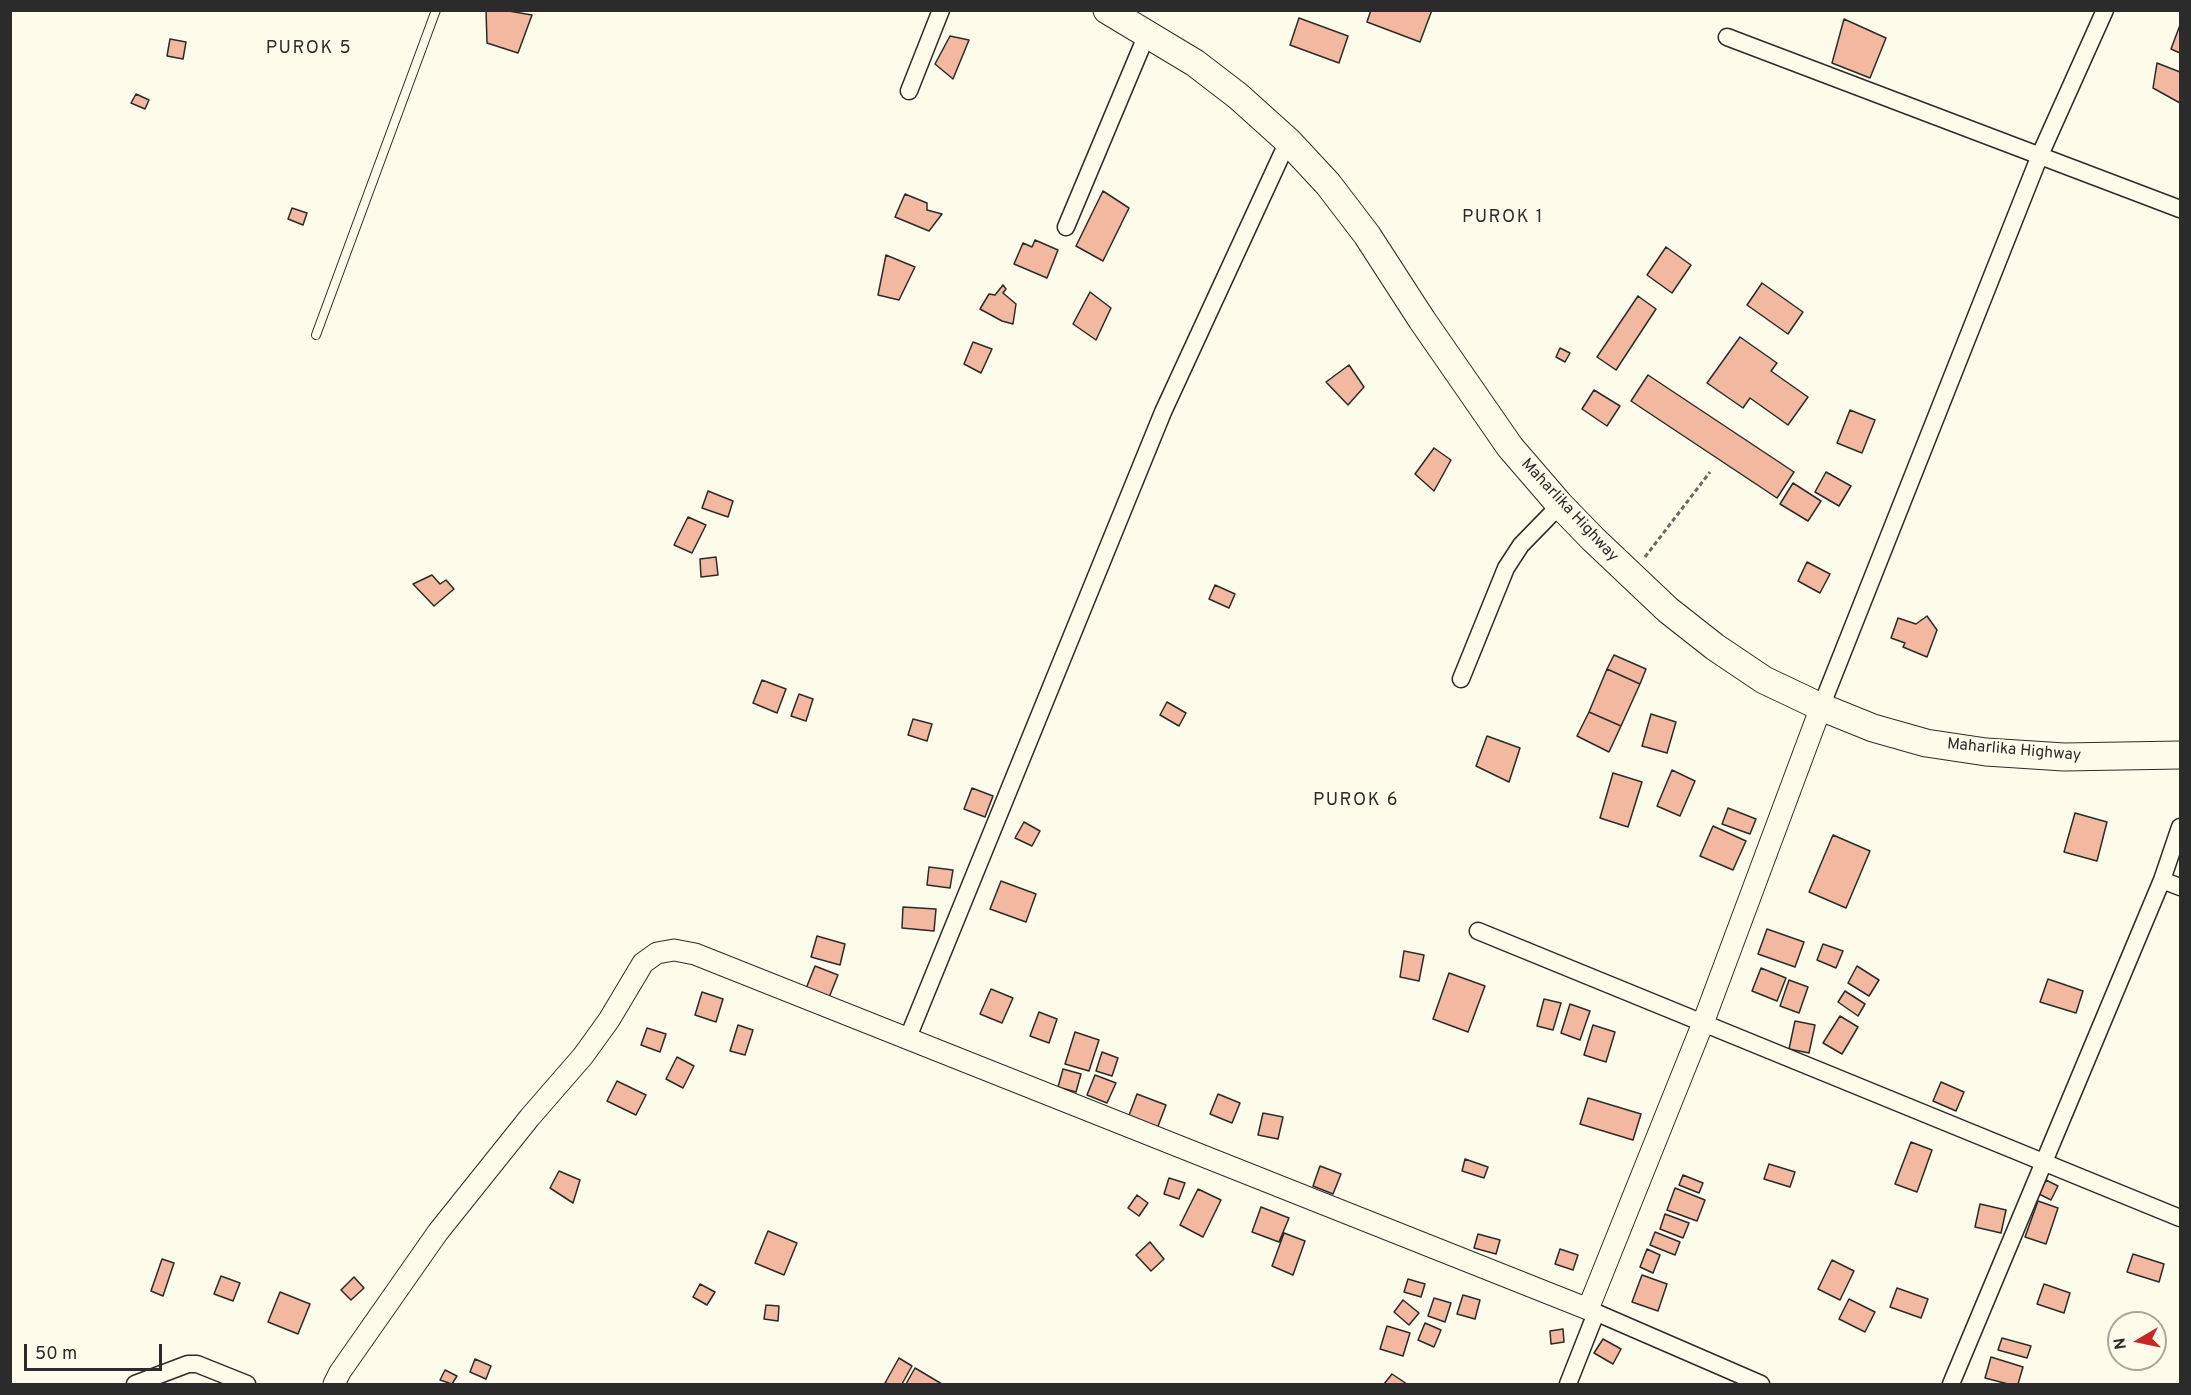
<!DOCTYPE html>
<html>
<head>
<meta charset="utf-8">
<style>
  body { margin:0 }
  #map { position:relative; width:2191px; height:1395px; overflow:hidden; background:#fdfbea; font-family:Overpass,sans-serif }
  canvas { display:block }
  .frame { position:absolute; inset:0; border:12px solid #2b2b2b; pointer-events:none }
  .north { position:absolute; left:2107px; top:1311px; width:60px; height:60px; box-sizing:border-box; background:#fdfbea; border:2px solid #a9a89e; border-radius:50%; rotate:261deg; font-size:16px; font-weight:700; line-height:24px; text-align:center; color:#2b2b2b }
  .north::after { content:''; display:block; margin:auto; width:21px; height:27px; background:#c62828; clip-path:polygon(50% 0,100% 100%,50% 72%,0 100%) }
  .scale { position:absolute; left:24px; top:1344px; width:138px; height:27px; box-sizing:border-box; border:3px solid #2b2b2b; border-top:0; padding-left:8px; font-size:18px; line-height:21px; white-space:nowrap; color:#2b2b2b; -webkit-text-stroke:4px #fdfbea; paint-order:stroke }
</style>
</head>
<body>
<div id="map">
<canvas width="2191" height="1395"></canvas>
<div class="frame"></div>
<div class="north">N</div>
<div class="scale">50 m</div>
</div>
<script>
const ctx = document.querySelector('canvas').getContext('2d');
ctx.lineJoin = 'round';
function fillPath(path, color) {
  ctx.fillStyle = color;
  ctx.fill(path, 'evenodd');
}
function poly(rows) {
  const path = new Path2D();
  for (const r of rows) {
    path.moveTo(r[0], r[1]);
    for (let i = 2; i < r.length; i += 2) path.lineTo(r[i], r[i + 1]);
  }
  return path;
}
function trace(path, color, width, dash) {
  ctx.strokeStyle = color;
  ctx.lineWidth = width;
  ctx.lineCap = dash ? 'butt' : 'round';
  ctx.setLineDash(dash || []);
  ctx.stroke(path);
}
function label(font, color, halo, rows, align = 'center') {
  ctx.font = font + ' Overpass,sans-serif';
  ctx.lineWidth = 4.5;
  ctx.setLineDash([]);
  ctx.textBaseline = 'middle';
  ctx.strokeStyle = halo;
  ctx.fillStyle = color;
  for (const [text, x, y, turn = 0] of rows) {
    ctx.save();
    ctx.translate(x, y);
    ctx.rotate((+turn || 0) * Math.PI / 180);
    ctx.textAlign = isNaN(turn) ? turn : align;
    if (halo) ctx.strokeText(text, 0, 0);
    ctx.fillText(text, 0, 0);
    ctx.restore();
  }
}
const building = poly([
  [486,10,503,10,532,15,518,53,487,43,486,10],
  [1371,10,1432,10,1420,42,1367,22,1371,10],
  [1299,18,1348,36,1339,63,1290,45,1299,18],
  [1844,19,1886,38,1870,78,1832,63,1844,19],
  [2180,25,2180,53,2171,49,2180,25],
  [950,36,969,40,953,79,935,64,950,36],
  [170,39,186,42,183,59,167,56,170,39],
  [2157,63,2180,72,2180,103,2153,88,2157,63],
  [136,94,149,100,145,109,131,103,136,94],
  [1103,191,1129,208,1103,261,1076,246,1103,191],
  [905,194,927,203,927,210,942,214,929,231,895,217,905,194],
  [292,208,307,213,303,225,288,219,292,208],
  [1035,240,1058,250,1047,278,1014,264,1023,243,1032,247,1035,240],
  [1666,247,1691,265,1672,293,1647,275,1666,247],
  [886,255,915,267,899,300,878,295,886,255],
  [1762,283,1803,312,1788,334,1747,305,1762,283],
  [1003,285,1006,289,1003,293,1016,304,1013,324,1002,321,980,309,989,294,995,295,1003,285],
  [1090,292,1111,308,1096,340,1073,324,1090,292],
  [1638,296,1656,309,1616,370,1597,357,1638,296],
  [1740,337,1777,363,1771,371,1808,397,1788,425,1750,398,1743,408,1707,383,1740,337],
  [973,342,992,349,981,373,964,364,973,342],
  [1560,348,1570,353,1565,362,1556,357,1560,348],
  [1349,365,1364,387,1348,405,1326,382,1349,365],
  [1648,375,1794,472,1777,498,1631,401,1648,375],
  [1594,390,1620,406,1607,426,1582,409,1594,390],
  [1850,410,1875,420,1862,453,1837,443,1850,410],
  [1434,448,1451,460,1434,491,1415,474,1434,448],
  [1826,472,1851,486,1839,506,1815,492,1826,472],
  [1793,483,1821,501,1808,521,1780,504,1793,483],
  [708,491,733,501,728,517,702,508,708,491],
  [688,517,706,525,692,553,674,545,688,517],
  [716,557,718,575,701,577,700,559,716,557],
  [1807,562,1830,574,1820,593,1798,581,1807,562],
  [432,575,440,584,446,580,454,589,434,606,413,584,432,575],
  [1215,585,1235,594,1229,608,1209,599,1215,585],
  [1927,616,1937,630,1927,657,1903,647,1905,643,1891,638,1898,618,1916,624,1927,616],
  [1614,655,1646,669,1640,684,1607,669,1614,655],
  [1607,669,1640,684,1621,726,1589,712,1607,669],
  [762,680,786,689,777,713,753,703,762,680],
  [799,694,813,699,806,721,791,716,799,694],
  [1167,702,1186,713,1179,726,1160,715,1167,702],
  [1589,712,1621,726,1609,752,1577,736,1589,712],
  [1651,714,1676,722,1667,753,1642,746,1651,714],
  [913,719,932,724,927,741,908,735,913,719],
  [1487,736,1520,748,1509,782,1476,766,1487,736],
  [1672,770,1695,781,1680,816,1657,806,1672,770],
  [1613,773,1642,782,1628,827,1600,818,1613,773],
  [972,788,993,796,985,817,964,809,972,788],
  [1728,808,1756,819,1750,834,1722,824,1728,808],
  [2075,813,2107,822,2097,861,2064,852,2075,813],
  [1024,822,1040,831,1032,846,1015,838,1024,822],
  [1713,826,1746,841,1733,870,1700,856,1713,826],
  [1833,835,1870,851,1846,908,1809,892,1833,835],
  [929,867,953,870,950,888,927,885,929,867],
  [1001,881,1036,894,1026,922,990,909,1001,881],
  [903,907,936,909,934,931,902,928,903,907],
  [1767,929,1804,942,1795,967,1758,954,1767,929],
  [817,936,845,944,840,965,811,957,817,936],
  [1823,944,1843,951,1836,968,1817,960,1823,944],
  [1404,951,1424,955,1419,981,1400,977,1404,951],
  [815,966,838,975,828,1000,805,991,815,966],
  [1857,966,1879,980,1869,996,1848,983,1857,966],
  [1761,968,1786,978,1777,1001,1752,991,1761,968],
  [1449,973,1485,986,1468,1032,1433,1019,1449,973],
  [2048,979,2083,991,2076,1013,2040,1002,2048,979],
  [1789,980,1808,987,1799,1013,1780,1006,1789,980],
  [991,989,1013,998,1002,1023,980,1014,991,989],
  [1845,991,1865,1004,1858,1016,1838,1002,1845,991],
  [702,992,723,999,716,1022,695,1015,702,992],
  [1544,999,1561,1003,1553,1030,1537,1026,1544,999],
  [1570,1004,1590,1011,1580,1040,1561,1033,1570,1004],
  [1039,1012,1057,1019,1049,1043,1030,1036,1039,1012],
  [1840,1016,1858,1027,1842,1054,1823,1043,1840,1016],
  [1795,1021,1815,1025,1809,1053,1789,1049,1795,1021],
  [738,1025,753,1030,745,1055,730,1051,738,1025],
  [1593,1025,1615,1032,1606,1062,1584,1055,1593,1025],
  [647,1028,666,1034,660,1052,641,1045,647,1028],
  [1075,1032,1099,1040,1089,1071,1065,1064,1075,1032],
  [1102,1052,1118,1058,1112,1076,1096,1071,1102,1052],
  [677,1057,694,1066,683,1088,666,1079,677,1057],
  [1063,1069,1081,1074,1076,1092,1058,1087,1063,1069],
  [1095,1075,1116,1083,1107,1103,1087,1095,1095,1075],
  [617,1081,646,1095,636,1115,607,1101,617,1081],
  [1941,1082,1964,1092,1956,1111,1933,1101,1941,1082],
  [1137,1094,1166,1105,1154,1137,1125,1126,1137,1094],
  [1218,1094,1240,1103,1232,1123,1210,1114,1218,1094],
  [1588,1098,1641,1114,1633,1140,1580,1124,1588,1098],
  [1263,1113,1283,1117,1278,1139,1258,1135,1263,1113],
  [1911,1142,1932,1150,1917,1192,1895,1184,1911,1142],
  [1465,1159,1488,1167,1484,1178,1462,1171,1465,1159],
  [1769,1164,1795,1172,1790,1187,1764,1179,1769,1164],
  [1320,1166,1341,1174,1333,1194,1313,1186,1320,1166],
  [559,1171,580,1180,573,1203,550,1188,559,1171],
  [1683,1175,1703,1183,1699,1193,1679,1185,1683,1175],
  [1169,1178,1185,1183,1179,1199,1164,1194,1169,1178],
  [2046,1180,2058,1186,2051,1200,2039,1194,2046,1180],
  [1675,1188,1705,1200,1697,1221,1667,1210,1675,1188],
  [1198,1189,1221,1200,1203,1237,1180,1225,1198,1189],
  [1137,1195,1148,1203,1139,1216,1128,1208,1137,1195],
  [2038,1201,2058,1208,2046,1244,2025,1237,2038,1201],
  [1980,1204,2006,1210,2001,1233,1975,1227,1980,1204],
  [1261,1207,1289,1218,1279,1242,1252,1232,1261,1207],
  [1665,1214,1689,1223,1683,1238,1660,1229,1665,1214],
  [768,1231,797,1243,784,1275,755,1263,768,1231],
  [1655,1232,1680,1242,1675,1255,1650,1245,1655,1232],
  [1284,1233,1305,1241,1293,1275,1272,1266,1284,1233],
  [1478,1234,1500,1240,1496,1254,1474,1248,1478,1234],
  [1150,1242,1164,1259,1151,1271,1136,1255,1150,1242],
  [1560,1249,1578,1255,1573,1270,1555,1264,1560,1249],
  [1647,1249,1660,1255,1653,1273,1640,1267,1647,1249],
  [2133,1254,2164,1264,2159,1282,2127,1272,2133,1254],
  [162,1259,174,1263,163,1296,151,1291,162,1259],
  [1832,1260,1854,1271,1840,1300,1818,1289,1832,1260],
  [1642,1275,1667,1284,1658,1311,1632,1302,1642,1275],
  [221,1276,240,1283,233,1301,214,1294,221,1276],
  [354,1277,364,1288,351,1300,341,1290,354,1277],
  [1408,1279,1425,1284,1421,1297,1404,1292,1408,1279],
  [700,1284,715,1292,707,1305,693,1297,700,1284],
  [2044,1284,2070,1293,2064,1313,2037,1304,2044,1284],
  [1897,1288,1928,1299,1921,1318,1890,1307,1897,1288],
  [280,1292,310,1304,298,1334,268,1322,280,1292],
  [1463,1295,1480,1300,1475,1319,1457,1314,1463,1295],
  [1434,1298,1451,1303,1445,1322,1428,1316,1434,1298],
  [1849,1299,1875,1312,1865,1332,1839,1319,1849,1299],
  [1403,1300,1419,1313,1409,1325,1394,1312,1403,1300],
  [766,1305,779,1306,778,1321,764,1319,766,1305],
  [1425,1323,1441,1330,1434,1347,1418,1340,1425,1323],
  [1387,1326,1410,1333,1403,1356,1380,1349,1387,1326],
  [1563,1329,1564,1342,1551,1344,1550,1331,1563,1329],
  [2002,1338,2031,1346,2027,1358,1998,1350,2002,1338],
  [1603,1339,1621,1349,1613,1364,1594,1353,1603,1339],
  [1991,1357,2023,1367,2018,1384,2008,1384,1985,1378,1991,1357],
  [899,1358,912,1366,902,1384,889,1384,885,1383,899,1358],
  [475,1359,491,1366,486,1379,470,1372,475,1359],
  [915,1368,942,1384,906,1384,915,1368],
  [445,1370,457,1376,452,1384,440,1380,445,1370],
  [1392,1374,1407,1384,1384,1384,1392,1374]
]);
fillPath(building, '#f2b8a0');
trace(building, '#2b2b2b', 1.5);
const service = poly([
  [316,335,436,10]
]);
const minor = poly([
  [1727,37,2180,209],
  [909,91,941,10],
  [1066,227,1147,34],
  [1461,679,1506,568,1521,545,1560,505],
  [1821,707,2040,155,2105,10],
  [2162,880,2180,887],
  [1478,931,2180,1218],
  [907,1040,1163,412,1288,141],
  [1588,1309,1761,1384],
  [135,1384,188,1364,197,1364,247,1384],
  [1568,1384,1596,1313],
  [1951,1384,2162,880,2180,827]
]);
const tertiary = poly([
  [334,1384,340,1372,438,1232,530,1117,583,1056,609,1020,643,963,657,953,674,950,695,954,1588,1309,1703,1023,1821,707]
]);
const trunk = poly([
  [1107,10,1195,63,1238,96,1288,141,1328,184,1367,235,1422,320,1510,447,1560,505,1593,539,1668,610,1715,647,1764,680,1821,707,1873,728,1926,743,1986,752,2064,757,2180,755]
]);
trace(service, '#2b2b2b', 10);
trace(minor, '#2b2b2b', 19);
trace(tertiary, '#2b2b2b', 23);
trace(trunk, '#2b2b2b', 29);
trace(poly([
  [1645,557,1710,472]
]), '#6a6964', 3, [4.5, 3]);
trace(service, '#fdfbea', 8);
trace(minor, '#fdfbea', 16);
trace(tertiary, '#fdfbea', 21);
trace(trunk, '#fdfbea', 27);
label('16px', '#2b2b2b', '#fdfbea', [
  ["Maharlika Highway",1569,511,47],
  ["Maharlika Highway",2014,751,5]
]);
ctx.letterSpacing = '1.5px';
label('18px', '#2b2b2b', '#fdfbea', [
  ["PUROK 5",309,49],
  ["PUROK 1",1503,218],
  ["PUROK 6",1356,801]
]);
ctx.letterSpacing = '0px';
</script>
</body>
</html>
